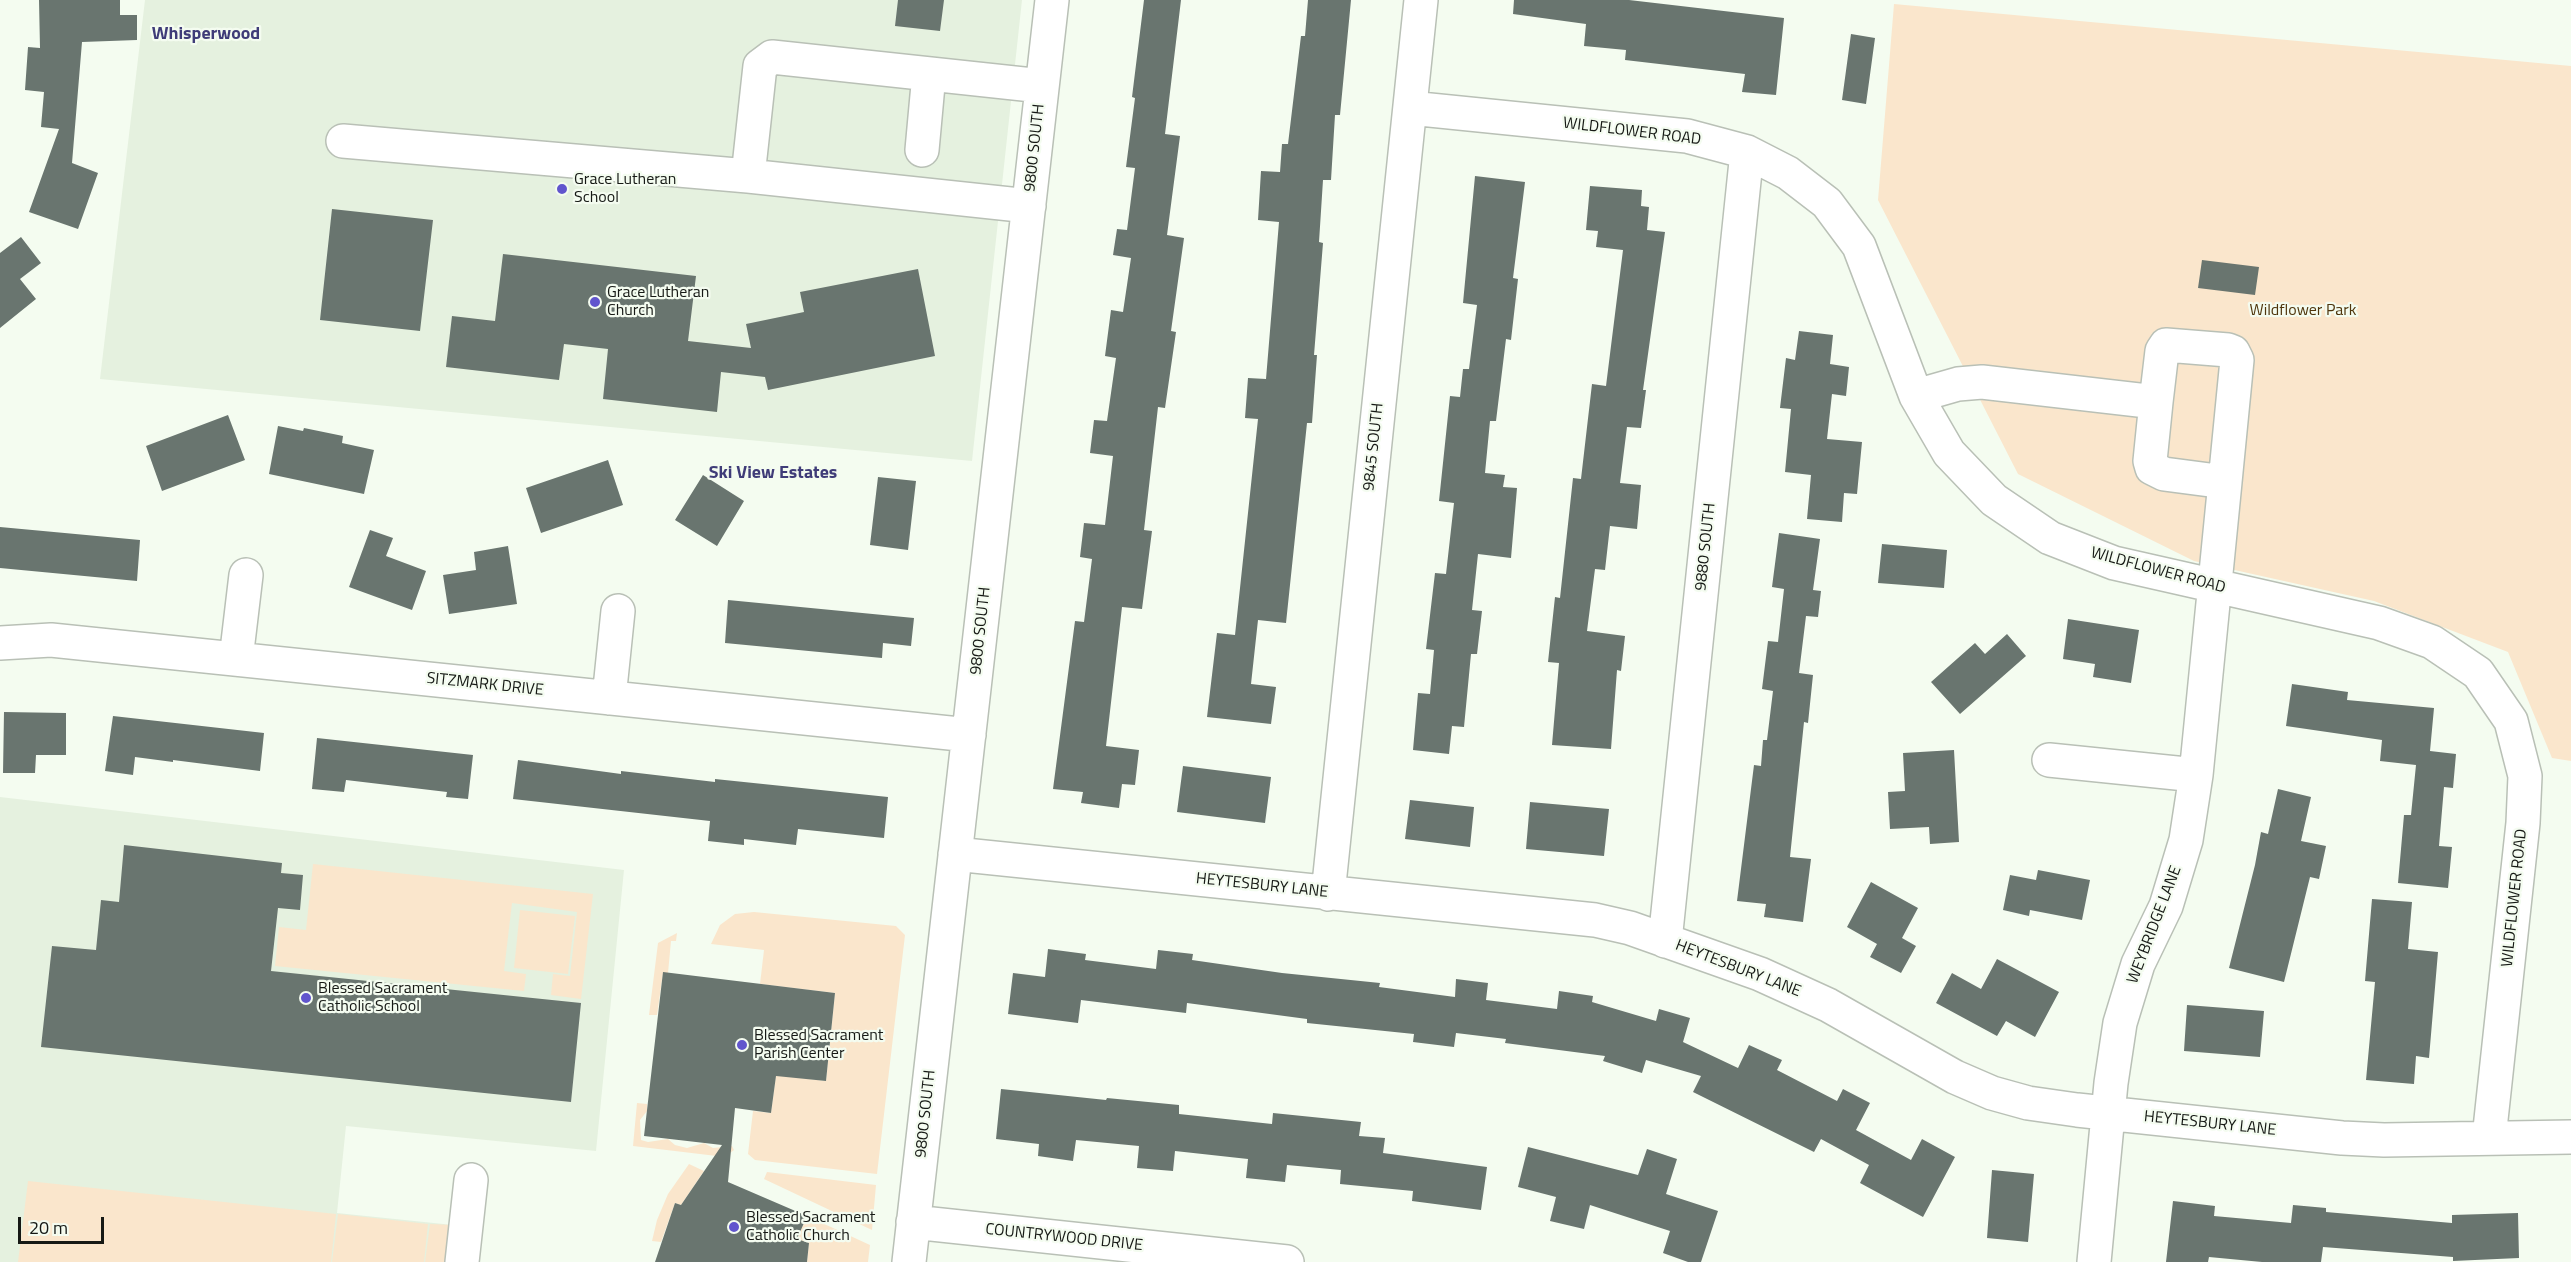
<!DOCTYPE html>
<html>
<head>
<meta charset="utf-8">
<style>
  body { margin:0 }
  #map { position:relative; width:2571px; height:1262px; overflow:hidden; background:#f4fcf0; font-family:"Titillium Web",sans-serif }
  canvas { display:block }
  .scale { position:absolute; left:18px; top:1217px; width:86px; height:27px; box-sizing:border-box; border:3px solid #161915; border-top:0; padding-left:8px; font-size:18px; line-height:21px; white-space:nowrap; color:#161915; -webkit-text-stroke:4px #f4fcf0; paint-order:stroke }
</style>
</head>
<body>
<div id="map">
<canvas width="2571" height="1262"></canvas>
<div class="scale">20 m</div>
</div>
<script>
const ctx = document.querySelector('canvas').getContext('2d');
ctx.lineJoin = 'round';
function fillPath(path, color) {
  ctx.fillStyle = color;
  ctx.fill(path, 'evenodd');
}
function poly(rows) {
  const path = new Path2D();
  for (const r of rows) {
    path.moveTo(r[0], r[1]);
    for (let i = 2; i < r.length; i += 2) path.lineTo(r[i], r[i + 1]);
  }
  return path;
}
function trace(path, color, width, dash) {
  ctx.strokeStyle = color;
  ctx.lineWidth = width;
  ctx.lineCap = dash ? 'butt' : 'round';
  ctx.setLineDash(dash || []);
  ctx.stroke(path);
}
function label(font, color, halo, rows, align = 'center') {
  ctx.font = font + ' "Titillium Web",sans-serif';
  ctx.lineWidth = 4.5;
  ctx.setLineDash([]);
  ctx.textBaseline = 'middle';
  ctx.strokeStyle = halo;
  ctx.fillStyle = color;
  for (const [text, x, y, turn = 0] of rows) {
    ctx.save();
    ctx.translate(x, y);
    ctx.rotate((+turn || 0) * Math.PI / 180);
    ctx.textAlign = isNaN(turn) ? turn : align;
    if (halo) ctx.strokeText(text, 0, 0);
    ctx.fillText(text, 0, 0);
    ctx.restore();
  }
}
fillPath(poly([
  [145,0,1022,0,972,461,100,379],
  [0,797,624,870,596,1151,346,1126,337,1213,453,1225,447,1262,0,1262]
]), '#e5f1df');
fillPath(poly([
  [1894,4,2571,66,2571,761,2552,758,2508,652,2374,601,2194,561,2018,474,1878,200],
  [313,864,593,894,581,999,551,995,553,974,570,976,577,912,512,903,504,971,526,974,524,991,275,966,279,927,306,930],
  [520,910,575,916,568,974,514,968],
  [754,912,896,926,905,935,877,1174,755,1160,748,1154,753,1111,771,1113,776,1075,826,1081,835,993,760,984,764,950,711,944,720,925,735,914],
  [677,933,676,941,671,941,668,973,663,973,657,1015,649,1015,658,943],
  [637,1103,647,1104,647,1111,640,1120,641,1140,648,1142,668,1139,675,1145,687,1148,704,1143,713,1148,732,1146,734,1150,725,1157,633,1146],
  [689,1164,704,1171,681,1205,675,1203,661,1242,652,1241,657,1220,668,1194],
  [767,1172,876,1185,872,1230,764,1179],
  [28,1181,336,1214,331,1262,18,1262],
  [338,1214,428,1224,424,1262,332,1262],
  [807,1216,870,1245,868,1262,807,1262,809,1243,797,1239],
  [430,1224,452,1225,447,1262,425,1262]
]), '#fae6cc');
fillPath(poly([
  [39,0,120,0,120,15,137,15,137,40,82,42,72,163,98,173,78,229,29,212,59,129,41,127,44,92,25,90,28,47,40,48],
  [898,0,944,0,940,31,895,26],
  [1144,0,1181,0,1165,134,1180,136,1167,235,1184,238,1171,331,1176,332,1165,408,1158,407,1144,530,1152,531,1142,609,1122,607,1106,746,1139,750,1135,785,1122,784,1119,808,1081,803,1083,792,1053,789,1075,621,1084,622,1092,559,1080,557,1084,523,1105,525,1113,456,1090,453,1094,420,1107,421,1116,358,1105,356,1111,310,1123,312,1131,258,1113,255,1117,229,1127,230,1135,168,1126,167,1135,98,1132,97],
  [1308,0,1351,0,1340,115,1335,115,1331,180,1323,180,1319,242,1323,243,1314,355,1317,355,1312,423,1307,423,1286,623,1258,620,1251,684,1276,687,1271,724,1207,717,1217,633,1235,635,1258,419,1245,418,1248,378,1266,379,1279,222,1258,220,1261,171,1280,172,1282,144,1288,144,1301,36,1305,36],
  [1514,0,1629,0,1784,18,1776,95,1742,92,1745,74,1625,60,1626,50,1584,46,1586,24,1513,14],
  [1851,34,1875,38,1866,104,1842,100],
  [1475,176,1525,182,1513,278,1518,279,1511,340,1506,339,1496,421,1490,421,1485,473,1505,475,1503,487,1517,488,1511,558,1478,554,1472,610,1482,611,1477,654,1471,654,1464,727,1452,726,1449,754,1413,750,1418,693,1430,694,1434,650,1426,649,1435,573,1446,574,1454,503,1439,501,1450,396,1460,397,1463,369,1469,369,1477,305,1463,303],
  [1590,186,1642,190,1641,206,1649,207,1647,230,1665,232,1643,390,1646,390,1641,428,1627,427,1620,483,1641,485,1637,529,1610,526,1605,570,1595,569,1587,631,1625,636,1621,671,1617,670,1611,749,1552,745,1559,663,1548,662,1555,597,1560,598,1573,478,1581,479,1592,384,1606,386,1623,250,1596,247,1598,231,1586,230],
  [332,209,433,220,420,331,320,320],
  [21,237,41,263,20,279,36,299,0,328,0,253],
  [503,254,696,276,688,341,751,348,746,324,804,312,800,292,918,269,935,356,768,390,765,377,721,372,717,412,603,399,608,349,564,344,559,380,446,367,452,316,495,321],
  [2202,260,2259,267,2255,295,2198,288],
  [1799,331,1833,335,1830,364,1849,367,1846,396,1832,394,1827,439,1862,442,1857,494,1844,493,1842,522,1807,519,1811,475,1785,472,1791,409,1780,408,1786,358,1795,360],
  [228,415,245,460,162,491,146,446],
  [278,426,303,431,304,428,343,436,342,443,374,450,364,494,269,474],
  [608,460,623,505,541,533,526,488],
  [703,475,744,501,717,546,675,520],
  [878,477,916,481,908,550,870,545],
  [0,527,140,540,137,581,0,568],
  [370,530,393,538,386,556,426,571,412,610,349,587],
  [1779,533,1820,539,1813,590,1821,591,1818,617,1806,616,1799,673,1813,675,1808,723,1804,722,1790,857,1811,859,1803,922,1764,917,1766,904,1737,901,1754,765,1761,766,1763,740,1767,740,1773,691,1762,689,1768,641,1778,642,1784,589,1772,587],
  [1882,544,1947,550,1944,588,1878,583],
  [508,546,517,604,449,614,443,575,476,570,474,552],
  [728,600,914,618,911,646,883,643,882,658,725,643],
  [2068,619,2139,630,2131,683,2093,677,2095,664,2063,659],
  [2007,634,2026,656,1960,714,1931,682,1975,643,1985,654],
  [2292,684,2348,692,2347,700,2434,708,2430,751,2456,754,2453,788,2444,787,2439,846,2452,847,2448,888,2398,883,2404,815,2411,815,2416,765,2380,761,2382,740,2286,726],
  [4,712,66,713,66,755,36,755,35,773,3,773],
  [113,716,264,733,260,771,173,760,173,762,135,757,133,775,105,771],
  [317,738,473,755,468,799,446,797,447,792,346,780,344,792,312,789],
  [1954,750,1959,842,1930,844,1929,827,1890,829,1888,792,1905,791,1903,753],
  [518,760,621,774,621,771,715,782,715,779,888,797,884,838,798,829,796,845,744,839,744,845,708,841,710,821,513,799],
  [1183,766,1271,777,1265,823,1177,812],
  [2278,789,2311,797,2301,841,2326,846,2319,879,2310,877,2284,982,2229,968,2255,865,2261,832,2268,834],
  [1410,800,1474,807,1470,847,1405,839],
  [1530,802,1609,809,1604,856,1526,849],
  [124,845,282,863,281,873,303,875,300,910,278,908,271,971,581,1003,571,1102,41,1047,52,946,96,950,101,900,119,902],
  [2038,870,2090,880,2082,920,2030,910,2029,916,2003,910,2010,875,2036,880],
  [1871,882,1918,908,1902,938,1916,946,1901,973,1870,957,1877,944,1847,927],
  [2372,899,2412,902,2408,949,2438,952,2429,1058,2416,1056,2414,1084,2366,1080,2375,982,2365,981],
  [1048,949,1086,954,1085,960,1156,969,1158,950,1193,954,1192,960,1282,973,1380,983,1379,987,1455,997,1456,979,1488,983,1486,1000,1557,1009,1559,991,1593,996,1592,1002,1656,1021,1659,1009,1690,1018,1683,1042,1738,1068,1749,1045,1782,1060,1777,1070,1837,1101,1843,1089,1870,1103,1856,1130,1911,1160,1922,1139,1955,1157,1923,1217,1860,1183,1869,1165,1821,1139,1814,1152,1693,1092,1701,1076,1646,1060,1642,1073,1603,1061,1605,1056,1505,1043,1506,1039,1456,1033,1454,1047,1413,1042,1414,1034,1307,1023,1307,1019,1187,1003,1186,1013,1081,1000,1078,1023,1008,1014,1013,973,1045,977],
  [1997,959,2059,992,2035,1037,2006,1021,1997,1036,1936,1003,1952,973,1981,989],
  [663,972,835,993,826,1081,776,1076,771,1113,735,1108,728,1182,807,1216,797,1239,809,1243,807,1262,655,1262,675,1203,681,1205,722,1145,644,1136],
  [2187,1005,2264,1011,2260,1057,2184,1051],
  [1001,1089,1106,1100,1107,1098,1179,1105,1179,1114,1272,1124,1273,1113,1361,1122,1359,1136,1385,1138,1383,1153,1487,1167,1481,1210,1412,1201,1413,1191,1340,1184,1341,1170,1287,1165,1285,1182,1246,1178,1248,1159,1175,1151,1173,1171,1137,1168,1139,1146,1076,1140,1073,1161,1038,1156,1039,1144,996,1139],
  [1528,1147,1638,1175,1647,1149,1677,1159,1666,1194,1718,1211,1701,1262,1688,1262,1663,1253,1670,1231,1590,1205,1584,1229,1550,1221,1556,1197,1518,1187],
  [1992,1170,2034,1174,2028,1242,1987,1238],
  [2173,1201,2215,1206,2214,1216,2291,1223,2293,1205,2326,1208,2326,1212,2452,1223,2452,1215,2518,1213,2519,1258,2453,1261,2453,1257,2323,1247,2321,1262,2262,1262,2209,1257,2208,1262,2166,1262]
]), '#69756f');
const minor = poly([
  [1410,108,1687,136,1747,152,1788,173,1827,203,1859,246,1916,396,1949,453,1994,500,2050,538,2114,563,2379,623,2432,642,2478,673,2511,721,2525,776,2523,823,2489,1138],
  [343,141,748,176,1029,206],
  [922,150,929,74],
  [748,176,760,66,772,57,1042,86],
  [1916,396,1958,384,1982,382,2156,402,2150,461,2152,468,2164,474,2225,482,2196,775,2186,840,2166,906,2138,964,2120,1023,2111,1083,2094,1262],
  [2156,402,2162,351,2166,345,2228,350,2233,352,2237,360,2225,482],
  [0,643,51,640,969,735],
  [236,659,246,575],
  [609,698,618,611],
  [2049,760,2196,775],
  [955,854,1595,920,1630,928,1760,974,1828,1005,1955,1077,1992,1093,2028,1103,2077,1110,2342,1138,2384,1140,2571,1137],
  [1328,894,1421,0],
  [1665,941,1747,152],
  [913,1222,1287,1262],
  [462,1262,471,1180],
  [909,1262,1052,0]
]);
trace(minor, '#b9c0b6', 36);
trace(minor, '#fff', 33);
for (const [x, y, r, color] of [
  [562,189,6,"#6155cd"],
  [595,302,6,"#6155cd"],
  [306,998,6,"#6155cd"],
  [742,1045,6,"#6155cd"],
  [734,1227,6,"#6155cd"]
]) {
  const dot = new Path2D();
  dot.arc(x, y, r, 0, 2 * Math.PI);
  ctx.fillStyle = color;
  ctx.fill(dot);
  trace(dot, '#f4fcf0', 2);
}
label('16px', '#161915', '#f4fcf0', [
  ["WILDFLOWER ROAD",1632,132,7],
  ["9800 SOUTH",1035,148,-84],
  ["9845 SOUTH",1374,447,-84],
  ["9880 SOUTH",1706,547,-84],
  ["WILDFLOWER ROAD",2158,571,15],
  ["9800 SOUTH",981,631,-84],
  ["SITZMARK DRIVE",485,685,6],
  ["HEYTESBURY LANE",1262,886,6],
  ["WILDFLOWER ROAD",2515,898,-84],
  ["WEYBRIDGE LANE",2155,925,-69],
  ["HEYTESBURY LANE",1738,969,21],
  ["9800 SOUTH",926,1114,-84],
  ["HEYTESBURY LANE",2210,1124,6],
  ["COUNTRYWOOD DRIVE",1064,1238,6]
]);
label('16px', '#161915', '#f4fcf0', [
  ["Grace Lutheran",574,180],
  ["School",574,198],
  ["Grace Lutheran",607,293],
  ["Church",607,311],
  ["Blessed Sacrament",318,989],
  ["Catholic School",318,1007],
  ["Blessed Sacrament",754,1036],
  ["Parish Center",754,1054],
  ["Blessed Sacrament",746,1218],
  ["Catholic Church",746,1236]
], 'left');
label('16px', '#4f360d', '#f4fcf0', [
  ["Wildflower Park",2303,311]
]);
label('bold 18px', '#3f3c78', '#f4fcf0', [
  ["Whisperwood",206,35],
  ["Ski View Estates",773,474]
]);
</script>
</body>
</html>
